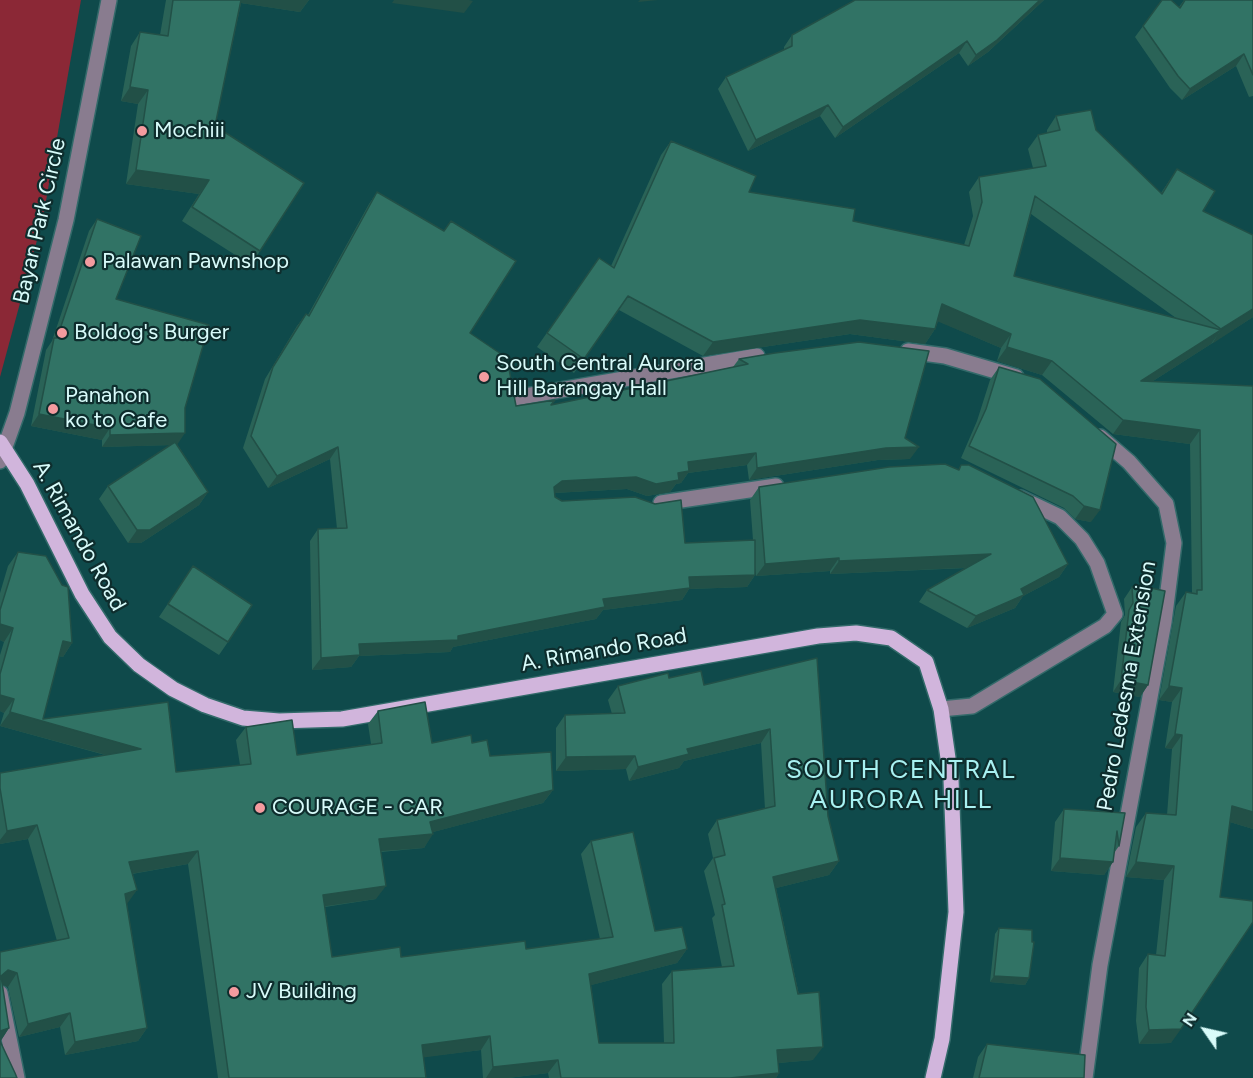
<!DOCTYPE html>
<html>
<head>
<meta charset="utf-8">
<style>
  body { margin:0 }
  #map { position:relative; width:1253px; height:1078px; overflow:hidden; background:#0f4a4b; font-family:Figtree,sans-serif }
  canvas { display:block }
  .north { position:absolute; left:1175px; top:1000px; width:60px; height:60px; -webkit-text-stroke:4px #0e2d2d; paint-order:stroke; rotate:304deg; font-size:16px; font-weight:700; line-height:24px; text-align:center; color:#d8fbfa }
  .north::after { content:''; display:block; margin:auto; width:21px; height:27px; background:#d8fbfa; clip-path:polygon(50% 0,100% 100%,50% 72%,0 100%) }
</style>
</head>
<body>
<div id="map">
<canvas width="1253" height="1078"></canvas>
<div class="north">N</div>
</div>
<script>
const ctx = document.querySelector('canvas').getContext('2d');
ctx.lineJoin = 'round';
function fillPath(path, color) {
  ctx.fillStyle = color;
  ctx.fill(path, 'evenodd');
}
function poly(rows) {
  const path = new Path2D();
  for (const r of rows) {
    path.moveTo(r[0], r[1]);
    for (let i = 2; i < r.length; i += 2) path.lineTo(r[i], r[i + 1]);
  }
  return path;
}
function trace(path, color, width, dash) {
  ctx.strokeStyle = color;
  ctx.lineWidth = width;
  ctx.lineCap = dash ? 'butt' : 'round';
  ctx.setLineDash(dash || []);
  ctx.stroke(path);
}
function label(font, color, halo, rows, align = 'center') {
  ctx.font = font + ' Figtree,sans-serif';
  ctx.lineWidth = 4.5;
  ctx.setLineDash([]);
  ctx.textBaseline = 'middle';
  ctx.strokeStyle = halo;
  ctx.fillStyle = color;
  for (const [text, x, y, turn = 0] of rows) {
    ctx.save();
    ctx.translate(x, y);
    ctx.rotate((+turn || 0) * Math.PI / 180);
    ctx.textAlign = isNaN(turn) ? turn : align;
    if (halo) ctx.strokeText(text, 0, 0);
    ctx.fillText(text, 0, 0);
    ctx.restore();
  }
}
fillPath(poly([
  [0,0,81,0,43,218,0,377]
]), '#8b2836');
const minor = poly([
  [908,351,945,356,1016,377],
  [514,398,757,356],
  [0,461,17,413,66,220,109,0],
  [661,503,776,486],
  [941,709,972,706,1105,626,1115,614,1097,563,1082,539,1060,517,1020,498],
  [0,993,17,1078],
  [1085,1078,1100,965,1164,622,1174,543,1166,504,1129,462,1100,437]
]);
const major = poly([
  [0,442,27,484,82,594,110,637,139,665,173,689,205,705,243,718,279,721,342,719,818,636,856,633,891,638,926,662,941,709,951,779,956,912,942,1039,933,1078]
]);
trace(minor, '#336a6a', 18);
trace(major, '#336a6a', 18);
trace(minor, '#897c8f', 15);
trace(major, '#d1b5dc', 15);
fillPath(poly([
  [166,0,309,0,300,12,241,3,215,126,260,251,251,265,182,221,199,194,126,184,138,104,121,101,131,46,140,32,160,35],
  [855,0,1044,0,988,52,968,66,959,53,835,138,820,116,748,151,718,89,726,77,784,50,784,47,792,35],
  [1162,0,1179,7,1184,0,1253,0,1253,96,1249,97,1236,66,1182,100,1170,88,1135,37],
  [1056,116,1096,130,1161,193,1177,169,1203,211,1253,235,1253,317,1153,381,1253,386,1253,829,1230,822,1171,1043,1139,1044,1136,1021,1139,968,1148,954,1156,955,1164,880,1126,877,1136,827,1146,813,1167,815,1172,749,1165,748,1172,702,1159,700,1176,606,1186,592,1192,593,1190,444,1113,434,1042,375,997,361,1001,348,938,321,935,329,925,344,850,334,703,356,619,310,574,373,537,347,599,258,611,266,661,155,671,141,749,192,853,221,964,245,973,216,969,192,979,177,1033,168,1028,149,1038,135,1047,133,1047,130],
  [1031,214,1176,318,1014,276],
  [377,192,444,231,451,221,470,333,516,406,551,405,733,367,739,359,905,438,910,459,878,460,749,480,747,465,688,473,681,483,676,484,670,492,647,496,627,489,554,493,555,497,562,501,685,543,753,540,750,500,759,487,958,470,961,465,1068,564,1059,577,1023,596,1015,608,967,628,919,602,927,590,967,568,830,574,830,571,756,576,755,568,755,575,747,587,689,589,682,600,603,610,596,619,453,647,450,652,359,656,351,667,312,670,310,541,318,529,337,529,330,459,268,488,243,448,265,379,297,326,306,314,308,315,369,204],
  [97,219,116,299,185,408,177,444,208,492,199,505,141,543,128,543,99,499,108,486,171,445,102,447,102,440,31,426,46,350,52,341,89,231],
  [999,367,1040,379,1091,522,1075,519,1064,508,961,458,977,421,990,380],
  [18,552,72,643,63,657,59,656,43,719,176,772,240,765,236,740,246,727,297,755,371,744,368,724,378,711,432,743,472,743,490,756,553,790,543,803,433,832,424,848,381,852,376,899,325,907,332,957,401,957,526,949,600,939,581,854,591,841,655,931,687,949,677,963,591,985,599,1043,664,1043,662,984,672,971,722,967,712,918,715,915,704,871,713,858,708,834,717,820,765,809,761,743,684,761,679,768,629,781,626,769,556,771,556,728,565,715,612,714,608,700,618,686,669,678,704,685,817,658,828,816,839,861,829,875,776,888,813,1060,778,1063,779,1073,776,1078,549,1078,548,1073,508,1078,483,1078,481,1050,423,1057,426,1078,218,1078,188,864,132,874,127,904,147,1028,138,1041,65,1055,60,1027,19,1037,8,987,2,985,9,1028,0,1042,0,1078,0,952,57,941,28,839,0,844,0,773,105,755,0,726,4,713,0,711,0,655,4,642,0,640,0,593,8,566],
  [193,566,228,642,219,655,159,617],
  [1141,586,1148,685,1140,697,1113,692,1121,622,1125,615,1124,599,1132,587,1139,589],
  [1064,809,1125,813,1119,846,1114,853,1113,862,1104,875,1051,871,1055,822],
  [999,928,1029,978,1025,985,990,982,995,934],
  [987,1044,1084,1078,973,1078,978,1057]
]), '#2a6357');
fillPath(poly([
  [236,0,309,0,300,12,234,2],
  [394,0,469,0,473,1,464,13,392,3],
  [640,0,658,0,638,2],
  [1040,0,1044,0,988,52,968,66,976,55],
  [967,41,959,53,835,138,843,127],
  [1244,54,1236,66,1182,100,1190,89],
  [130,87,148,90,138,104,121,101],
  [828,105,820,116,748,151,756,140],
  [136,170,209,180,199,194,126,184],
  [942,304,1011,334,1001,348,932,319],
  [1253,309,1253,317,1212,344,1221,329],
  [860,320,935,329,925,344,850,334,703,356,713,342],
  [1221,330,1211,344,1131,395,1141,381],
  [1007,347,1052,361,1042,375,997,361],
  [39,414,110,428,102,440,31,426],
  [1123,420,1200,430,1190,444,1113,434],
  [185,433,177,445,102,447,110,435],
  [338,447,330,459,268,488,277,476],
  [919,447,910,459,878,460,749,480,757,468,886,448],
  [756,453,747,465,688,473,681,483,676,484,670,492,647,496,627,489,553,493,554,487,562,481,636,477,678,473,688,462],
  [208,492,199,505,141,543,128,543,137,530],
  [1084,506,1100,510,1091,522,1075,519],
  [991,554,983,567,830,574,839,561],
  [839,558,830,571,756,576,765,564],
  [1068,564,1059,577,1023,596,1015,608,967,628,976,616,1021,589],
  [755,575,747,587,689,589,682,600,603,610,596,619,453,647,450,652,359,656,351,667,312,670,321,658,359,644,603,599,689,577],
  [0,624,13,628,4,642,0,640],
  [63,641,72,643,63,657,53,655],
  [1121,680,1148,685,1140,697,1113,692],
  [1169,686,1182,688,1172,702,1159,700],
  [0,695,14,699,4,713,0,711],
  [10,712,141,749,132,762,0,726],
  [770,729,761,743,684,761,679,768,629,781,638,767,687,749],
  [1175,734,1182,735,1172,749,1165,748],
  [635,756,626,769,556,771,566,757],
  [553,790,543,803,422,835,433,834,424,848,370,852,379,839,430,822],
  [1232,806,1253,812,1253,829,1223,820],
  [37,825,28,839,0,844,0,840,7,831],
  [198,851,188,864,119,876,129,862],
  [1060,858,1113,862,1104,875,1051,871],
  [839,861,829,875,764,891,773,877],
  [1136,862,1174,866,1164,880,1126,877],
  [386,886,376,899,313,908,323,895],
  [137,890,127,904,125,894],
  [687,949,677,963,580,988,589,974],
  [8,970,17,973,8,987,0,984,0,977],
  [994,976,1029,978,1025,985,990,982],
  [70,1013,60,1027,19,1037,28,1024],
  [9,1028,0,1042,0,1031],
  [147,1028,138,1041,65,1055,75,1042],
  [1181,1029,1171,1043,1139,1044,1149,1030],
  [490,1036,481,1050,412,1059,422,1045],
  [823,1047,813,1060,767,1064,777,1050],
  [558,1060,548,1073,508,1078,486,1078,493,1067],
  [779,1073,776,1078,729,1078]
]), '#225047');
const building = poly([
  [173,0,241,0,215,126,304,183,260,251,192,207,209,180,136,170,148,90,130,87,140,32,168,36,173,0],
  [855,0,1040,0,997,40,976,55,967,41,843,127,828,105,756,140,726,77,792,46,792,35,855,0],
  [1162,0,1171,0,1180,8,1185,0,1253,0,1253,75,1244,54,1190,89,1178,76,1143,26,1162,0],
  [1091,110,1096,130,1162,194,1177,169,1215,191,1203,211,1253,235,1253,309,1221,329,1035,196,1014,276,1221,330,1141,381,1253,386,1253,812,1232,806,1220,897,1253,901,1253,922,1181,1029,1149,1030,1146,1007,1148,954,1165,956,1174,866,1136,862,1146,813,1176,815,1182,735,1175,734,1182,688,1169,686,1186,592,1197,594,1197,590,1202,590,1200,430,1123,420,1052,361,1007,347,1011,334,942,304,935,329,860,320,713,342,628,296,584,359,547,333,599,258,614,268,671,141,756,176,749,192,855,209,853,221,969,246,982,202,979,177,1046,166,1038,135,1060,130,1056,116,1091,110],
  [377,192,444,231,451,221,516,261,470,333,507,358,516,406,555,400,551,405,748,364,739,359,775,353,859,342,929,351,905,438,919,447,886,448,757,468,756,453,688,462,689,471,678,473,679,480,656,484,636,477,562,481,554,487,555,497,562,501,635,497,655,504,681,500,685,543,755,540,755,575,689,577,690,588,603,599,605,607,458,636,458,640,359,644,360,655,321,658,318,529,347,528,338,447,277,476,251,436,273,367,306,314,309,316,377,192],
  [97,219,141,236,116,299,209,325,185,408,185,433,110,435,110,428,39,414,54,338,57,338,97,219],
  [999,367,1040,379,1116,444,1100,510,1084,506,1073,496,969,446,986,409,999,367],
  [175,442,208,492,150,530,137,530,108,486,175,442],
  [945,464,959,470,961,465,969,465,1033,497,1068,564,1021,589,1024,595,976,616,927,590,991,554,839,561,839,558,765,564,759,487,889,467,945,464],
  [18,552,46,556,62,585,68,587,72,643,63,641,43,719,168,702,176,772,251,764,246,727,292,720,297,755,382,743,378,711,425,702,432,743,471,735,472,743,487,740,490,756,551,752,553,790,430,822,433,834,379,839,386,886,323,895,332,957,400,947,401,957,525,941,526,949,613,937,591,841,633,832,655,931,682,927,687,949,589,974,599,1043,674,1043,672,971,734,966,722,905,725,904,714,858,725,855,717,820,775,806,770,729,687,749,689,754,638,767,635,756,566,757,565,715,625,713,618,686,668,673,669,678,701,671,704,685,817,658,828,816,839,861,773,877,798,994,819,992,823,1047,777,1050,779,1073,730,1078,561,1078,558,1060,493,1067,490,1036,422,1045,426,1078,229,1078,198,851,129,862,137,890,125,894,147,1028,75,1042,70,1013,28,1024,17,973,8,970,1,976,9,1028,0,1031,0,952,69,938,37,825,7,831,0,788,0,773,141,749,10,712,14,699,0,695,0,674,13,628,0,624,0,610,18,552],
  [193,566,252,605,228,642,168,604,193,566],
  [1141,586,1165,591,1148,685,1121,680,1129,610,1133,603,1132,587,1141,589,1141,586],
  [1064,809,1125,813,1119,846,1117,831,1113,862,1060,858,1064,809],
  [999,928,1032,930,1032,942,1034,942,1029,978,994,976,999,928],
  [0,1041,15,1073,17,1078,0,1078,0,1041],
  [987,1044,1085,1055,1084,1078,979,1078,987,1044]
]);
fillPath(building, '#317365');
trace(building, '#225047', 1.5);
for (const [x, y, r, color] of [
  [142,131,6,"#f49b9f"],
  [90,262,6,"#f49b9f"],
  [62,333,6,"#f49b9f"],
  [484,377,6,"#f49b9f"],
  [53,409,6,"#f49b9f"],
  [260,808,6,"#f49b9f"],
  [234,992,6,"#f49b9f"]
]) {
  const dot = new Path2D();
  dot.arc(x, y, r, 0, 2 * Math.PI);
  ctx.fillStyle = color;
  ctx.fill(dot);
  trace(dot, '#0e2d2d', 2);
}
label('22px', '#d8fbfa', '#0e2d2d', [
  ["Mochiii",154,131],
  ["Palawan Pawnshop",102,262],
  ["Boldog's Burger",74,333],
  ["South Central Aurora",496,364],
  ["Hill Barangay Hall",496,389],
  ["Panahon",65,396],
  ["ko to Cafe",65,421],
  ["COURAGE - CAR",272,808],
  ["JV Building",246,992]
], 'left');
label('22px', '#d8fbfa', '#0e2d2d', [
  ["Bayan Park Circle",40,221,-77],
  ["A. Rimando Road",79,536,61],
  ["A. Rimando Road",604,650,-10],
  ["Pedro Ledesma Extension",1127,686,-80]
]);
ctx.letterSpacing = '1.5px';
label('26px', '#a8f1f1', '#0e2d2d', [
  ["SOUTH CENTRAL",901,770],
  ["AURORA HILL",901,800]
]);
ctx.letterSpacing = '0px';
</script>
</body>
</html>
